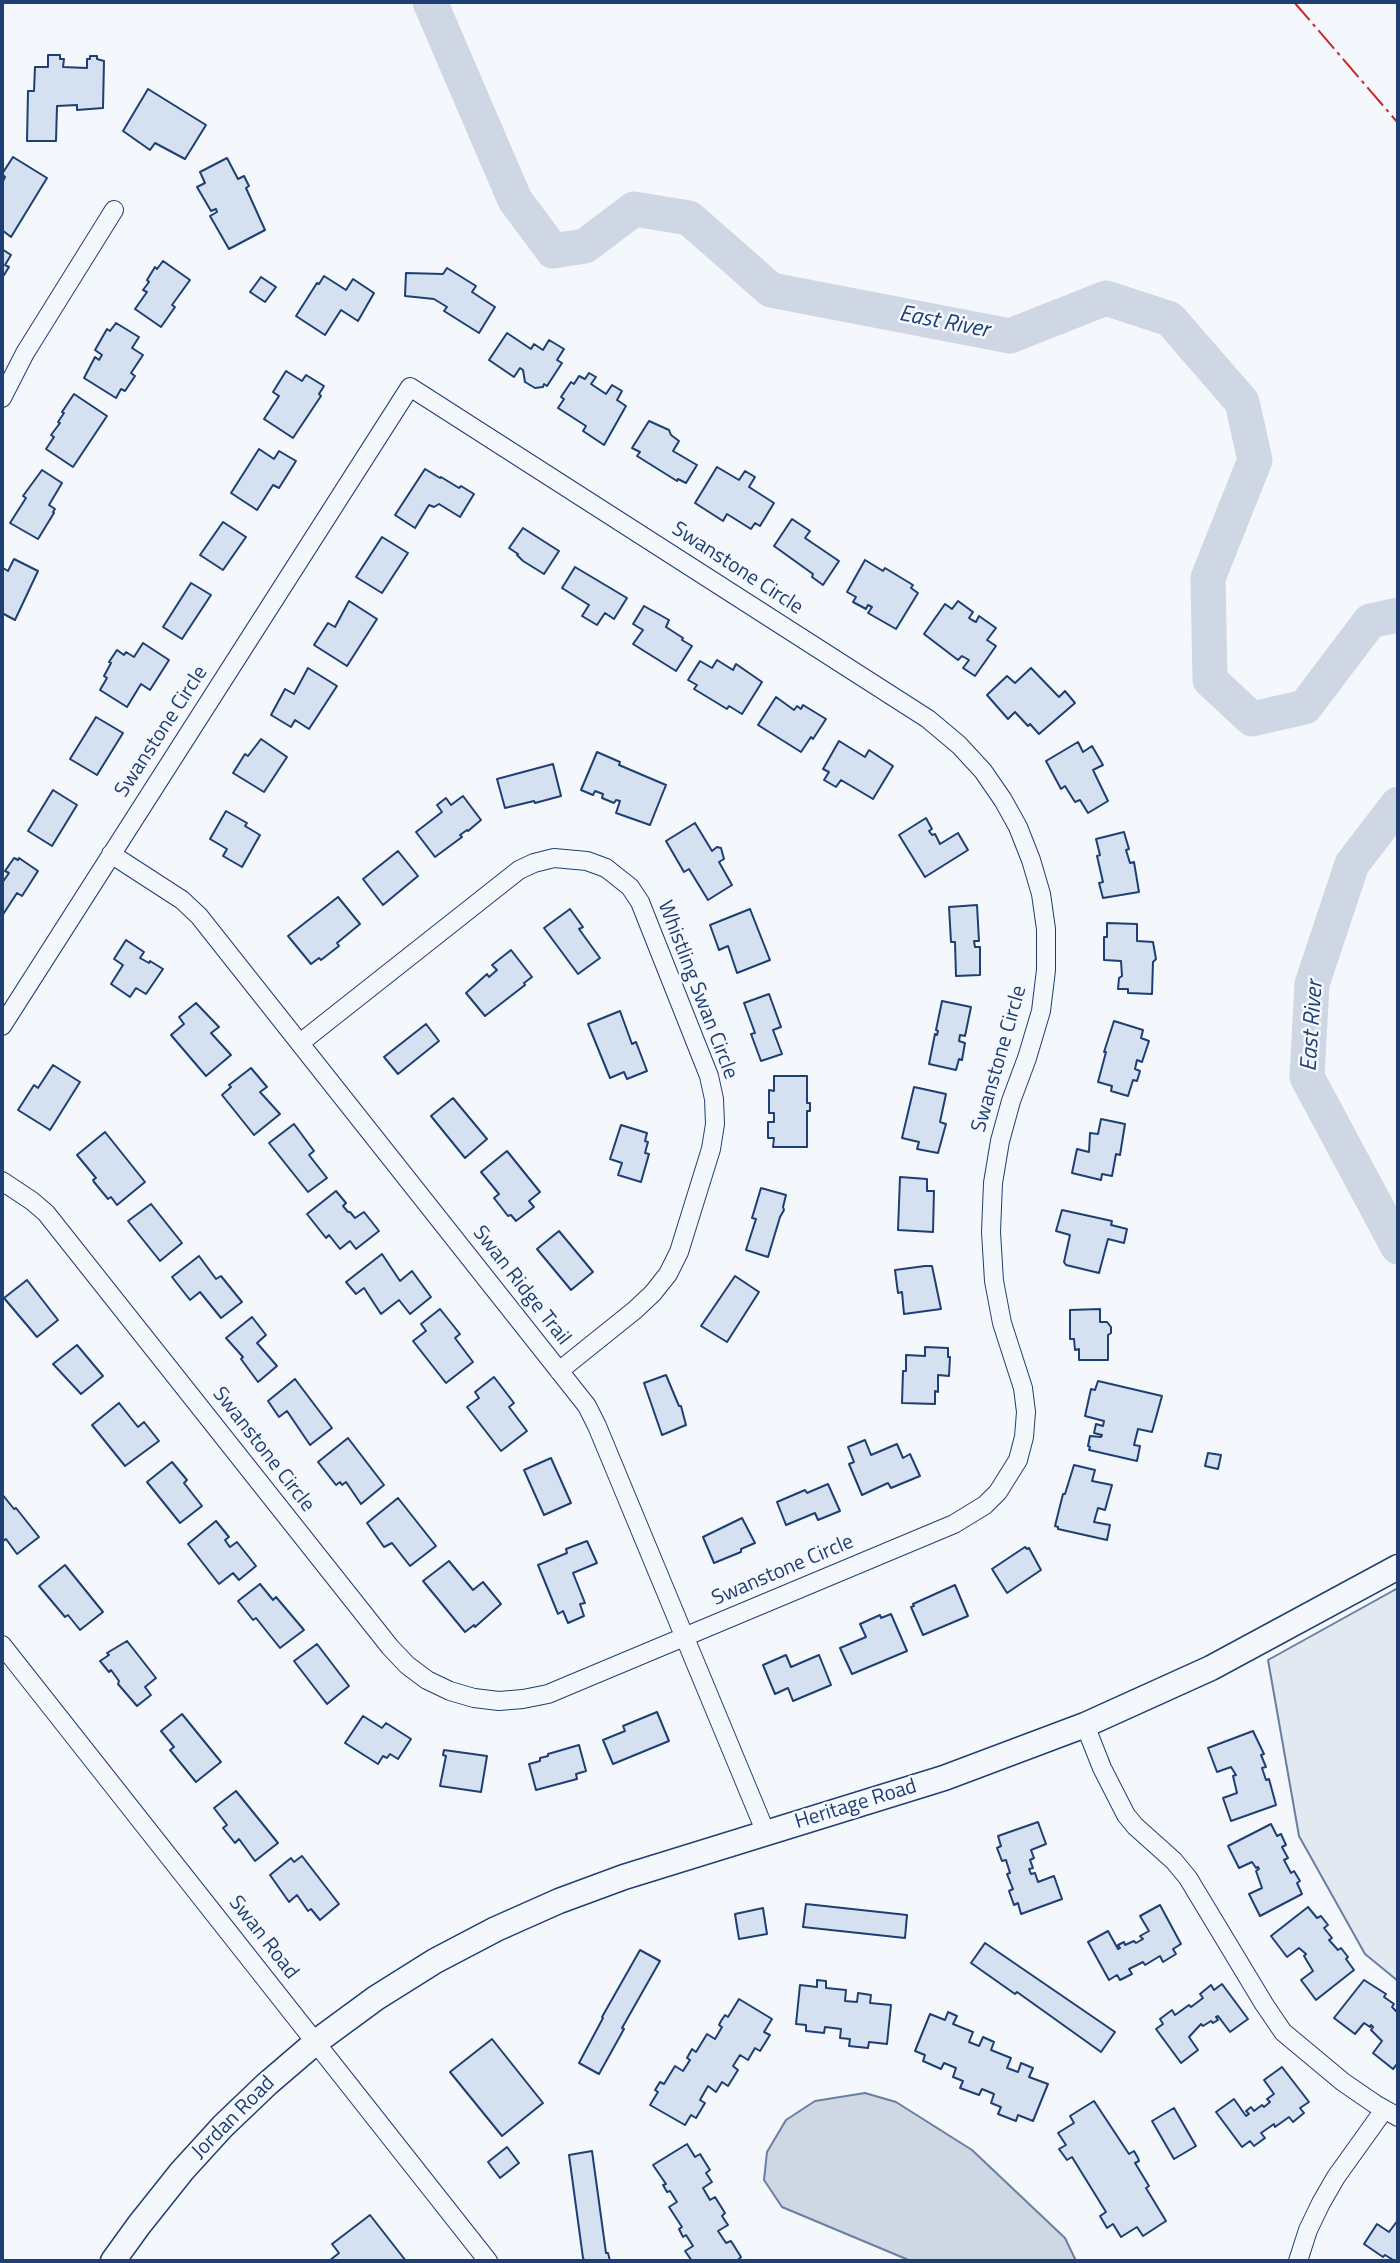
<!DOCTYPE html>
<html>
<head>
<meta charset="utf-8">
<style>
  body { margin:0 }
  #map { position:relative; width:1400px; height:2263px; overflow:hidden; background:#f4f7fb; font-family:"Titillium Web",sans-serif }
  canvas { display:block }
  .frame { position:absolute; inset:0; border:4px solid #1d3f73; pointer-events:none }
</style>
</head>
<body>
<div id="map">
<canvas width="1400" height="2263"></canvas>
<div class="frame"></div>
</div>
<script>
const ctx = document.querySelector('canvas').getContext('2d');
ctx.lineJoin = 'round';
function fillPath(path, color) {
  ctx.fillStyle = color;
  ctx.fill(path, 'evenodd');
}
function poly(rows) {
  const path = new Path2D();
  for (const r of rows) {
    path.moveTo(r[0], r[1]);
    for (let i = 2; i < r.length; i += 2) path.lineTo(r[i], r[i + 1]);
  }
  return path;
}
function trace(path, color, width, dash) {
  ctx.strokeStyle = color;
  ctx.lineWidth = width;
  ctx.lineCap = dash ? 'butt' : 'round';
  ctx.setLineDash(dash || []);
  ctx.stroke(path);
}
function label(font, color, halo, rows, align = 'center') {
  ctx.font = font + ' "Titillium Web",sans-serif';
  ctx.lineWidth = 5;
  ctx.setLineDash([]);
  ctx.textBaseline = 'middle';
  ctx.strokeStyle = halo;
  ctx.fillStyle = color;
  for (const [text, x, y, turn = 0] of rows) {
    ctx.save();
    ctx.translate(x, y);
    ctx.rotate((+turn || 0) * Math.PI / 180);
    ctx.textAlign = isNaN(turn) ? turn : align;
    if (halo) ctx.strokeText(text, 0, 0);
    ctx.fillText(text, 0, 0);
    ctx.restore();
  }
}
const green = poly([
  [1398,1588,1398,1981,1365,1954,1299,1836,1268,1660,1398,1588]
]);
fillPath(green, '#e3e9f0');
trace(green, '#687fa3', 2);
const water = poly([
  [865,2093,896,2102,972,2150,1065,2238,1076,2261,911,2261,782,2207,764,2180,767,2152,786,2120,815,2101,865,2093]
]);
fillPath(water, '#cfd7e4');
trace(water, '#687fa3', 2);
trace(poly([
  [430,2,515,200,553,251,585,246,634,209,689,218,771,290,1010,336,1106,298,1170,319,1242,402,1255,460,1208,578,1210,680,1252,719,1305,707,1370,621,1398,615],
  [1398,804,1352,864,1312,984,1307,1077,1398,1247]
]), '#cfd7e4', 35);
const building = poly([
  [48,55,60,55,60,59,64,59,63,67,87,68,87,59,90,59,90,56,97,56,97,59,104,61,103,108,77,110,77,105,57,106,56,141,27,141,28,91,34,91,35,67,48,67,48,55],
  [148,89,206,125,185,159,155,143,150,150,123,131,148,89],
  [13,157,47,178,11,237,2,230,2,183,5,177,2,174,13,157],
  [227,158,238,179,244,176,249,186,246,188,265,230,229,249,210,216,217,212,216,209,211,211,197,187,205,183,200,172,227,158],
  [2,249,11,255,5,265,9,267,4,275,2,274,2,249],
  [163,261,190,280,172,305,175,307,161,327,135,309,147,292,143,290,149,282,147,280,155,267,157,269,163,261],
  [447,268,476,286,472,292,495,307,479,333,444,311,447,307,434,299,405,296,406,273,443,274,447,268],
  [324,276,346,290,353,279,374,293,358,321,341,310,325,335,296,316,317,283,319,284,324,276],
  [261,277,276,287,265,302,250,292,261,277],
  [116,323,139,337,132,348,143,355,131,373,135,376,125,391,121,389,116,398,84,378,95,357,99,360,102,355,95,350,107,329,110,331,116,323],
  [507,333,531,349,534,344,543,350,549,340,564,349,557,360,562,363,547,386,544,384,543,387,535,388,525,382,523,370,520,368,514,377,489,360,507,333],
  [286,371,302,381,306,375,324,386,319,394,321,396,293,438,264,419,279,396,273,392,286,371],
  [589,373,596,377,591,384,606,394,612,385,622,391,617,400,626,406,604,445,583,431,586,426,558,408,564,399,561,397,571,382,574,384,579,376,585,379,589,373],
  [74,394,107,416,73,467,46,449,54,437,51,435,60,423,58,422,64,413,62,412,74,394],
  [649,421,669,430,671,435,679,441,673,451,697,465,686,483,678,479,677,481,637,456,640,452,632,448,649,421],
  [259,449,274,459,279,451,296,461,279,488,273,485,257,510,231,493,259,449],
  [717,467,739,480,745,471,755,477,749,487,774,503,760,526,755,523,751,529,727,514,723,521,695,503,717,467],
  [425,469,440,478,441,477,459,488,461,486,474,494,460,517,439,504,434,507,429,505,415,528,395,515,425,469],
  [42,470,62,483,49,505,55,509,53,512,54,513,38,539,10,523,26,498,23,496,42,470],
  [792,519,810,531,805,538,839,561,823,585,812,577,813,574,774,546,792,519],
  [223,522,246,537,223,570,200,555,223,522],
  [523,528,559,551,544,574,523,561,517,555,518,554,509,548,523,528],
  [382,537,408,553,382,593,356,577,382,537],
  [14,559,38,571,15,620,2,613,2,571,3,568,8,571,14,559],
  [865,560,883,571,885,568,913,585,911,588,918,593,896,629,868,613,872,607,868,605,866,609,853,602,856,597,847,592,865,560],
  [575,567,627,598,614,619,605,613,597,625,582,616,589,605,562,588,575,567],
  [191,583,211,595,182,639,163,627,191,583],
  [349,601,377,619,347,666,314,645,328,623,335,627,349,601],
  [958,601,973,612,969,618,972,620,976,622,979,616,996,628,987,640,996,646,975,676,963,668,969,660,962,656,958,660,924,634,945,604,952,609,958,601],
  [644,606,669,620,666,627,683,638,682,640,692,646,676,671,633,644,643,630,633,624,644,606],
  [143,643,169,660,150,690,141,684,127,707,100,690,107,678,104,676,111,663,109,662,117,650,124,655,126,652,134,657,143,643],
  [717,660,733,670,736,664,762,682,742,714,729,706,727,709,694,689,697,685,688,680,700,661,712,668,717,660],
  [308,668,337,686,309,729,295,720,291,727,271,715,285,689,294,694,308,668],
  [1031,668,1059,697,1065,691,1075,703,1039,734,1030,724,1028,726,1015,712,1008,719,987,695,1007,676,1015,683,1031,668],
  [776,697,794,710,797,706,801,709,803,705,826,719,813,739,811,737,801,752,758,725,776,697],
  [96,717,123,733,97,775,70,759,96,717],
  [261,739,287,757,264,792,233,773,245,754,248,756,261,739],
  [839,741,865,757,869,750,893,766,873,799,841,780,836,787,824,780,829,772,823,769,839,741],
  [1078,742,1083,752,1092,746,1103,765,1093,770,1108,801,1088,813,1080,800,1075,802,1065,786,1061,789,1046,761,1078,742],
  [597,752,620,762,619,765,666,785,650,825,616,813,620,801,616,800,614,803,602,798,603,794,595,791,593,795,581,790,597,752],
  [553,764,561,796,535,803,534,801,505,808,497,779,553,764],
  [53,790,77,805,52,846,28,831,53,790],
  [463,796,481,820,468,831,467,830,460,835,462,837,435,857,416,832,442,812,437,805,446,798,451,805,463,796],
  [226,811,247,823,245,826,260,835,242,867,223,856,227,849,210,839,226,811],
  [926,818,932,829,929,831,932,835,935,834,940,844,958,833,968,850,925,877,899,835,926,818],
  [695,823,712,851,717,847,721,848,724,859,719,862,732,885,708,900,689,869,684,872,666,841,695,823],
  [1124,832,1129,849,1126,850,1130,863,1134,862,1139,892,1103,898,1099,883,1103,882,1097,856,1100,855,1096,839,1124,832],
  [398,851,418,876,383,905,363,879,398,851],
  [14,858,18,860,19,858,38,871,22,896,17,893,2,916,2,883,9,873,5,871,14,858],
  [338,897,360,924,337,943,339,946,321,960,319,958,311,964,288,936,338,897],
  [977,905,979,941,974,941,975,947,980,947,980,975,956,976,955,942,951,942,949,907,977,905],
  [570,909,583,927,579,929,600,958,578,974,544,928,570,909],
  [750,909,770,960,737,973,728,946,719,950,710,925,750,909],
  [1107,923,1137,924,1137,941,1153,942,1156,959,1153,962,1152,994,1128,993,1128,989,1118,989,1119,978,1122,976,1121,961,1104,960,1104,937,1107,937,1107,923],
  [126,940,144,952,140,958,149,963,150,961,163,969,146,994,136,988,130,997,111,984,123,965,114,959,126,940],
  [511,950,532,977,524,983,525,985,485,1016,466,993,487,974,489,977,497,970,492,965,511,950],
  [769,994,781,1027,773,1030,782,1054,761,1061,751,1034,755,1033,744,1003,769,994],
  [942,1001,971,1007,965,1036,960,1035,959,1041,965,1043,962,1060,959,1059,956,1070,929,1064,935,1034,937,1035,938,1031,936,1030,942,1001],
  [196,1003,219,1027,211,1033,231,1055,206,1076,171,1035,184,1024,179,1017,196,1003],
  [620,1011,632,1044,636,1042,647,1071,627,1079,624,1072,610,1078,588,1024,620,1011],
  [1114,1021,1143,1030,1141,1038,1149,1041,1142,1062,1137,1060,1135,1069,1140,1071,1137,1081,1133,1080,1128,1096,1111,1091,1112,1086,1098,1082,1106,1052,1104,1052,1105,1049,1114,1021],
  [426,1024,439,1041,398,1074,384,1057,426,1024],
  [53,1065,80,1082,50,1130,18,1110,34,1085,38,1088,53,1065],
  [251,1068,267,1087,260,1092,280,1114,254,1135,222,1095,231,1087,229,1085,251,1068],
  [774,1076,807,1076,807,1103,810,1103,810,1111,807,1111,807,1147,773,1147,774,1138,768,1138,768,1122,774,1122,774,1113,769,1113,769,1090,774,1091,774,1076],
  [914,1087,946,1094,940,1122,946,1124,938,1153,917,1149,919,1142,902,1138,914,1087],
  [453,1098,487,1139,465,1158,431,1116,453,1098],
  [1101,1119,1125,1124,1120,1155,1116,1154,1112,1176,1102,1174,1101,1180,1072,1173,1077,1149,1089,1152,1090,1133,1098,1134,1101,1119],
  [294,1124,314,1151,309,1155,327,1178,308,1192,269,1143,294,1124],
  [621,1125,647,1133,645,1141,648,1142,645,1153,649,1154,641,1182,618,1175,622,1163,610,1159,621,1125],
  [105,1132,145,1182,117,1205,111,1197,108,1199,94,1182,93,1180,96,1178,77,1155,105,1132],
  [507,1151,540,1192,529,1201,534,1207,516,1221,511,1215,508,1216,494,1198,499,1194,481,1172,507,1151],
  [900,1177,927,1179,927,1191,934,1191,933,1232,898,1230,900,1177],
  [761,1188,786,1195,783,1207,784,1210,780,1217,768,1257,746,1250,756,1219,752,1218,761,1188],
  [336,1191,346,1203,343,1206,348,1212,350,1212,355,1218,364,1212,379,1231,356,1249,350,1241,340,1249,329,1235,326,1238,307,1214,336,1191],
  [151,1204,182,1243,160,1261,128,1221,151,1204],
  [1062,1210,1112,1221,1111,1225,1127,1229,1124,1243,1108,1239,1099,1273,1066,1265,1064,1262,1070,1235,1056,1231,1062,1210],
  [559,1231,593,1272,571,1290,537,1249,559,1231],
  [382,1254,400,1281,412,1271,431,1297,410,1314,399,1300,381,1314,364,1288,356,1294,346,1282,382,1254],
  [199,1256,216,1279,221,1276,242,1302,221,1318,200,1292,190,1300,172,1277,199,1256],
  [925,1266,932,1266,941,1309,904,1314,902,1292,898,1293,895,1270,925,1266],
  [735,1276,759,1292,727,1342,701,1326,735,1276],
  [27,1280,58,1320,37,1337,4,1298,27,1280],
  [440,1309,460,1334,455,1338,473,1362,446,1383,413,1341,426,1331,421,1324,440,1309],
  [1100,1309,1100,1322,1107,1322,1111,1327,1111,1333,1108,1335,1108,1360,1079,1360,1079,1349,1075,1350,1074,1339,1070,1339,1070,1310,1100,1309],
  [252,1317,266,1335,257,1343,277,1366,258,1382,241,1359,243,1357,226,1338,252,1317],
  [77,1345,103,1376,81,1394,53,1364,77,1345],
  [925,1347,948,1348,948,1357,950,1357,949,1376,938,1375,938,1392,935,1391,935,1404,902,1403,903,1371,906,1371,906,1355,925,1356,925,1347],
  [666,1375,679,1406,681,1406,686,1425,662,1435,644,1383,666,1375],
  [494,1377,514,1403,509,1407,527,1431,501,1451,467,1407,479,1398,475,1392,494,1377],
  [295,1379,332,1428,310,1445,287,1411,279,1417,268,1401,295,1379],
  [1098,1381,1162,1396,1152,1432,1138,1429,1134,1445,1140,1446,1137,1461,1089,1450,1090,1447,1088,1446,1090,1436,1101,1437,1102,1435,1094,1433,1096,1424,1103,1426,1104,1421,1085,1416,1091,1389,1095,1390,1098,1381],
  [119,1403,138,1427,144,1422,159,1441,125,1466,92,1425,119,1403],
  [348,1438,384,1485,361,1504,346,1482,342,1485,340,1482,336,1485,318,1462,348,1438],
  [865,1440,871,1455,897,1444,903,1458,910,1454,920,1476,891,1488,888,1483,862,1495,849,1464,854,1462,848,1447,865,1440],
  [1208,1453,1221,1455,1218,1469,1205,1466,1208,1453],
  [551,1458,571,1503,544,1515,524,1470,551,1458],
  [172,1462,187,1480,184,1483,202,1506,180,1523,147,1482,172,1462],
  [1074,1465,1095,1470,1092,1481,1112,1485,1105,1510,1098,1508,1094,1522,1110,1525,1107,1540,1058,1529,1058,1527,1055,1526,1063,1494,1065,1494,1074,1465],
  [828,1484,840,1511,818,1520,815,1513,786,1525,777,1502,805,1490,807,1493,828,1484],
  [2,1494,14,1509,16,1508,39,1537,17,1554,6,1539,3,1541,2,1539,2,1494],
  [398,1498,436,1546,410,1566,392,1543,384,1547,367,1523,398,1498],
  [742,1518,755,1543,741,1549,741,1552,714,1563,703,1537,742,1518],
  [216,1521,229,1537,225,1540,229,1546,230,1547,237,1542,256,1566,239,1580,233,1573,219,1584,188,1544,216,1521],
  [587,1541,597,1563,573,1573,585,1603,580,1604,584,1616,568,1623,563,1611,558,1614,538,1565,567,1553,566,1549,587,1541],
  [1025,1547,1027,1549,1029,1548,1041,1570,1007,1593,992,1569,1025,1547],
  [449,1561,473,1590,483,1582,501,1604,475,1627,474,1625,465,1632,423,1581,449,1561],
  [65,1565,103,1612,80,1630,68,1615,65,1617,39,1586,65,1565],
  [260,1584,273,1600,276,1597,304,1630,280,1648,256,1618,253,1620,238,1601,260,1584],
  [955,1585,968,1616,923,1635,911,1607,914,1606,913,1604,955,1585],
  [891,1614,907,1651,852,1674,840,1648,866,1637,860,1624,880,1615,881,1618,891,1614],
  [127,1641,156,1678,145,1687,151,1695,137,1706,118,1684,119,1681,111,1670,109,1672,100,1661,109,1655,107,1653,127,1641],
  [317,1644,349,1686,327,1704,294,1661,317,1644],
  [786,1655,791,1667,819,1655,831,1685,793,1701,788,1688,775,1694,763,1665,786,1655],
  [657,1712,669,1741,613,1764,603,1740,625,1731,623,1726,657,1712],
  [182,1714,221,1762,196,1782,170,1750,174,1747,161,1731,182,1714],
  [363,1716,382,1728,386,1723,411,1739,398,1759,390,1754,387,1758,383,1756,378,1764,345,1743,363,1716],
  [1253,1731,1264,1754,1261,1755,1266,1767,1262,1768,1266,1780,1269,1779,1276,1805,1231,1821,1223,1798,1237,1793,1233,1776,1236,1775,1231,1767,1217,1772,1208,1748,1253,1731],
  [579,1745,586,1771,576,1774,577,1779,536,1790,529,1764,540,1761,540,1758,548,1756,548,1754,579,1745],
  [444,1750,487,1756,481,1792,440,1786,446,1756,443,1755,444,1750],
  [236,1791,278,1843,255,1861,239,1839,235,1843,223,1828,227,1825,214,1808,236,1791],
  [1038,1822,1046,1844,1031,1850,1034,1858,1030,1860,1033,1868,1029,1869,1031,1874,1035,1873,1038,1882,1054,1876,1062,1899,1021,1914,1018,1903,1014,1905,1009,1891,1013,1889,1007,1874,1010,1873,1006,1860,1002,1861,997,1848,1001,1846,998,1836,1038,1822],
  [1271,1824,1277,1836,1281,1834,1286,1845,1282,1847,1288,1858,1284,1860,1291,1873,1294,1871,1300,1881,1297,1883,1302,1894,1260,1916,1249,1894,1262,1888,1256,1871,1259,1869,1258,1867,1256,1868,1252,1862,1239,1868,1228,1846,1271,1824],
  [302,1856,339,1904,320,1920,311,1909,308,1911,297,1895,289,1902,270,1875,291,1858,294,1862,302,1856],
  [806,1904,907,1915,905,1938,803,1927,806,1904],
  [1160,1905,1181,1944,1173,1949,1176,1954,1163,1962,1160,1956,1145,1965,1143,1962,1129,1969,1132,1974,1120,1980,1117,1975,1109,1980,1088,1942,1108,1931,1118,1949,1120,1948,1118,1945,1124,1942,1125,1945,1134,1941,1136,1943,1143,1939,1140,1936,1149,1931,1140,1916,1160,1905],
  [1308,1907,1317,1918,1321,1916,1328,1925,1324,1928,1332,1938,1329,1940,1338,1950,1341,1948,1348,1957,1346,1959,1354,1970,1316,2000,1301,1980,1313,1971,1304,1956,1306,1954,1299,1948,1287,1957,1271,1936,1308,1907],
  [763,1908,767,1934,739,1939,735,1914,763,1908],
  [985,1943,1115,2032,1101,2052,1017,1992,1015,1994,971,1963,985,1943],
  [640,1950,660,1961,622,2028,624,2029,599,2074,579,2063,603,2018,602,2017,640,1950],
  [817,1980,826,1981,826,1988,846,1990,845,2001,857,2002,858,1993,871,1995,870,2003,891,2005,887,2044,869,2042,868,2048,849,2046,850,2039,840,2038,841,2029,825,2027,824,2033,806,2031,806,2025,796,2024,800,1985,817,1987,817,1980],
  [1364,1980,1386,1994,1384,1997,1394,2004,1392,2007,1398,2013,1398,2063,1393,2069,1373,2053,1382,2041,1371,2030,1373,2027,1371,2025,1370,2027,1364,2023,1355,2034,1334,2018,1364,1980],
  [1222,1984,1248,2019,1230,2032,1218,2016,1216,2017,1218,2020,1213,2023,1211,2021,1203,2026,1201,2024,1189,2037,1198,2050,1181,2063,1156,2029,1163,2024,1160,2019,1172,2010,1175,2015,1189,2005,1191,2007,1203,1998,1200,1994,1211,1985,1214,1990,1222,1984],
  [739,1999,772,2019,764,2032,770,2035,760,2051,755,2048,748,2060,740,2055,733,2066,738,2070,728,2086,722,2082,716,2092,708,2086,700,2100,705,2103,696,2118,691,2115,685,2125,650,2105,658,2092,655,2090,660,2082,664,2084,675,2066,683,2071,690,2060,687,2058,692,2049,696,2052,707,2034,715,2039,722,2027,719,2025,721,2021,725,2015,728,2017,739,1999],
  [948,2012,957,2016,953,2024,973,2032,969,2042,979,2046,983,2037,994,2042,991,2050,1011,2058,1007,2068,1018,2072,1021,2063,1033,2068,1029,2077,1048,2084,1033,2121,1018,2115,1016,2121,998,2114,1001,2107,991,2103,994,2094,982,2089,979,2095,960,2088,963,2081,953,2077,956,2068,944,2063,941,2069,923,2061,925,2055,915,2051,930,2014,945,2020,948,2012],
  [492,2039,543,2103,502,2136,450,2072,492,2039],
  [1282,2067,1309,2102,1300,2108,1304,2113,1293,2122,1289,2117,1275,2127,1274,2124,1261,2133,1265,2138,1254,2146,1250,2141,1242,2147,1216,2112,1234,2099,1246,2116,1249,2114,1246,2111,1251,2107,1254,2111,1262,2105,1264,2107,1270,2102,1267,2099,1274,2094,1264,2080,1282,2067],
  [1094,2101,1129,2154,1134,2151,1138,2158,1139,2161,1135,2163,1149,2186,1146,2188,1166,2221,1143,2236,1137,2227,1121,2237,1113,2224,1107,2228,1100,2216,1106,2212,1072,2157,1067,2160,1059,2149,1066,2145,1058,2133,1074,2123,1070,2116,1094,2101],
  [1174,2108,1196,2146,1174,2159,1152,2121,1174,2108],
  [687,2144,695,2157,700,2154,710,2170,706,2173,712,2182,703,2188,710,2200,715,2197,725,2213,722,2216,728,2225,718,2231,726,2243,731,2241,741,2257,737,2261,692,2261,685,2251,693,2246,686,2235,683,2237,679,2229,682,2227,669,2207,677,2202,670,2191,667,2192,663,2185,666,2184,653,2165,687,2144],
  [507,2147,519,2163,500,2178,488,2162,507,2147],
  [592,2151,606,2253,608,2253,610,2261,585,2261,583,2258,569,2155,592,2151],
  [370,2215,406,2261,329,2261,339,2253,332,2244,370,2215],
  [1398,2220,1398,2261,1395,2261,1385,2255,1383,2257,1364,2244,1377,2224,1389,2232,1398,2220]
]);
fillPath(building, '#d5e0f0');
trace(building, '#1d3f73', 2);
const minor = poly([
  [2,398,25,353,114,210],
  [111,854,182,900,199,916,587,1406,597,1426,766,1833],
  [2,1026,410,387,928,719,959,745,983,771,1003,800,1018,827,1031,860,1041,894,1046,929,1046,970,1041,1011,1027,1058,1011,1101,1000,1141,993,1183,991,1232,994,1281,1002,1323,1023,1388,1026,1412,1024,1437,1018,1460,998,1492,985,1505,954,1524,548,1694,523,1699,499,1701,474,1698,450,1691,427,1680,407,1665,390,1647,46,1213,32,1201,2,1181],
  [300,1043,519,870,534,863,554,858,587,861,606,868,630,887,640,902,709,1076,714,1099,715,1124,711,1149,679,1252,668,1274,653,1293,635,1310,559,1371],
  [2,1645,488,2261],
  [1085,1725,1102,1768,1126,1815,1135,1826,1174,1861,1188,1878,1264,2004,1283,2032,1343,2082,1375,2104,1398,2117],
  [1298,2261,1308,2230,1321,2203,1336,2177,1384,2110]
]);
const secondary = poly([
  [113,2261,139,2225,182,2171,223,2126,267,2084,316,2042,376,1998,435,1961,496,1929,559,1901,624,1877,944,1778,1085,1725,1211,1668,1398,1567]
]);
trace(minor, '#1d3f73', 20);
trace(secondary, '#1d3f73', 27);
trace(minor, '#f4f7fb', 18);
trace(secondary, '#f4f7fb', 24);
trace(poly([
  [1294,2,1398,123]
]), '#c62828', 2, [24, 5, 3.5, 5]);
label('21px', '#1d3f73', '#f4f7fb', [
  ["Swanstone Circle",737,569,33],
  ["Swanstone Circle",162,732,-57],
  ["Whistling Swan Circle",697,990,69],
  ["Swanstone Circle",1000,1059,-74],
  ["Swan Ridge Trail",521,1286,52],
  ["Swanstone Circle",263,1450,52],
  ["Swanstone Circle",783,1571,-23],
  ["Heritage Road",856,1805,-17],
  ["Swan Road",263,1938,52],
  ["Jordan Road",234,2118,-45]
]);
label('italic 23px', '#1d3f73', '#f4f7fb', [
  ["East River",944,323,11],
  ["East River",1313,1026,-86]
]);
</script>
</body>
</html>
